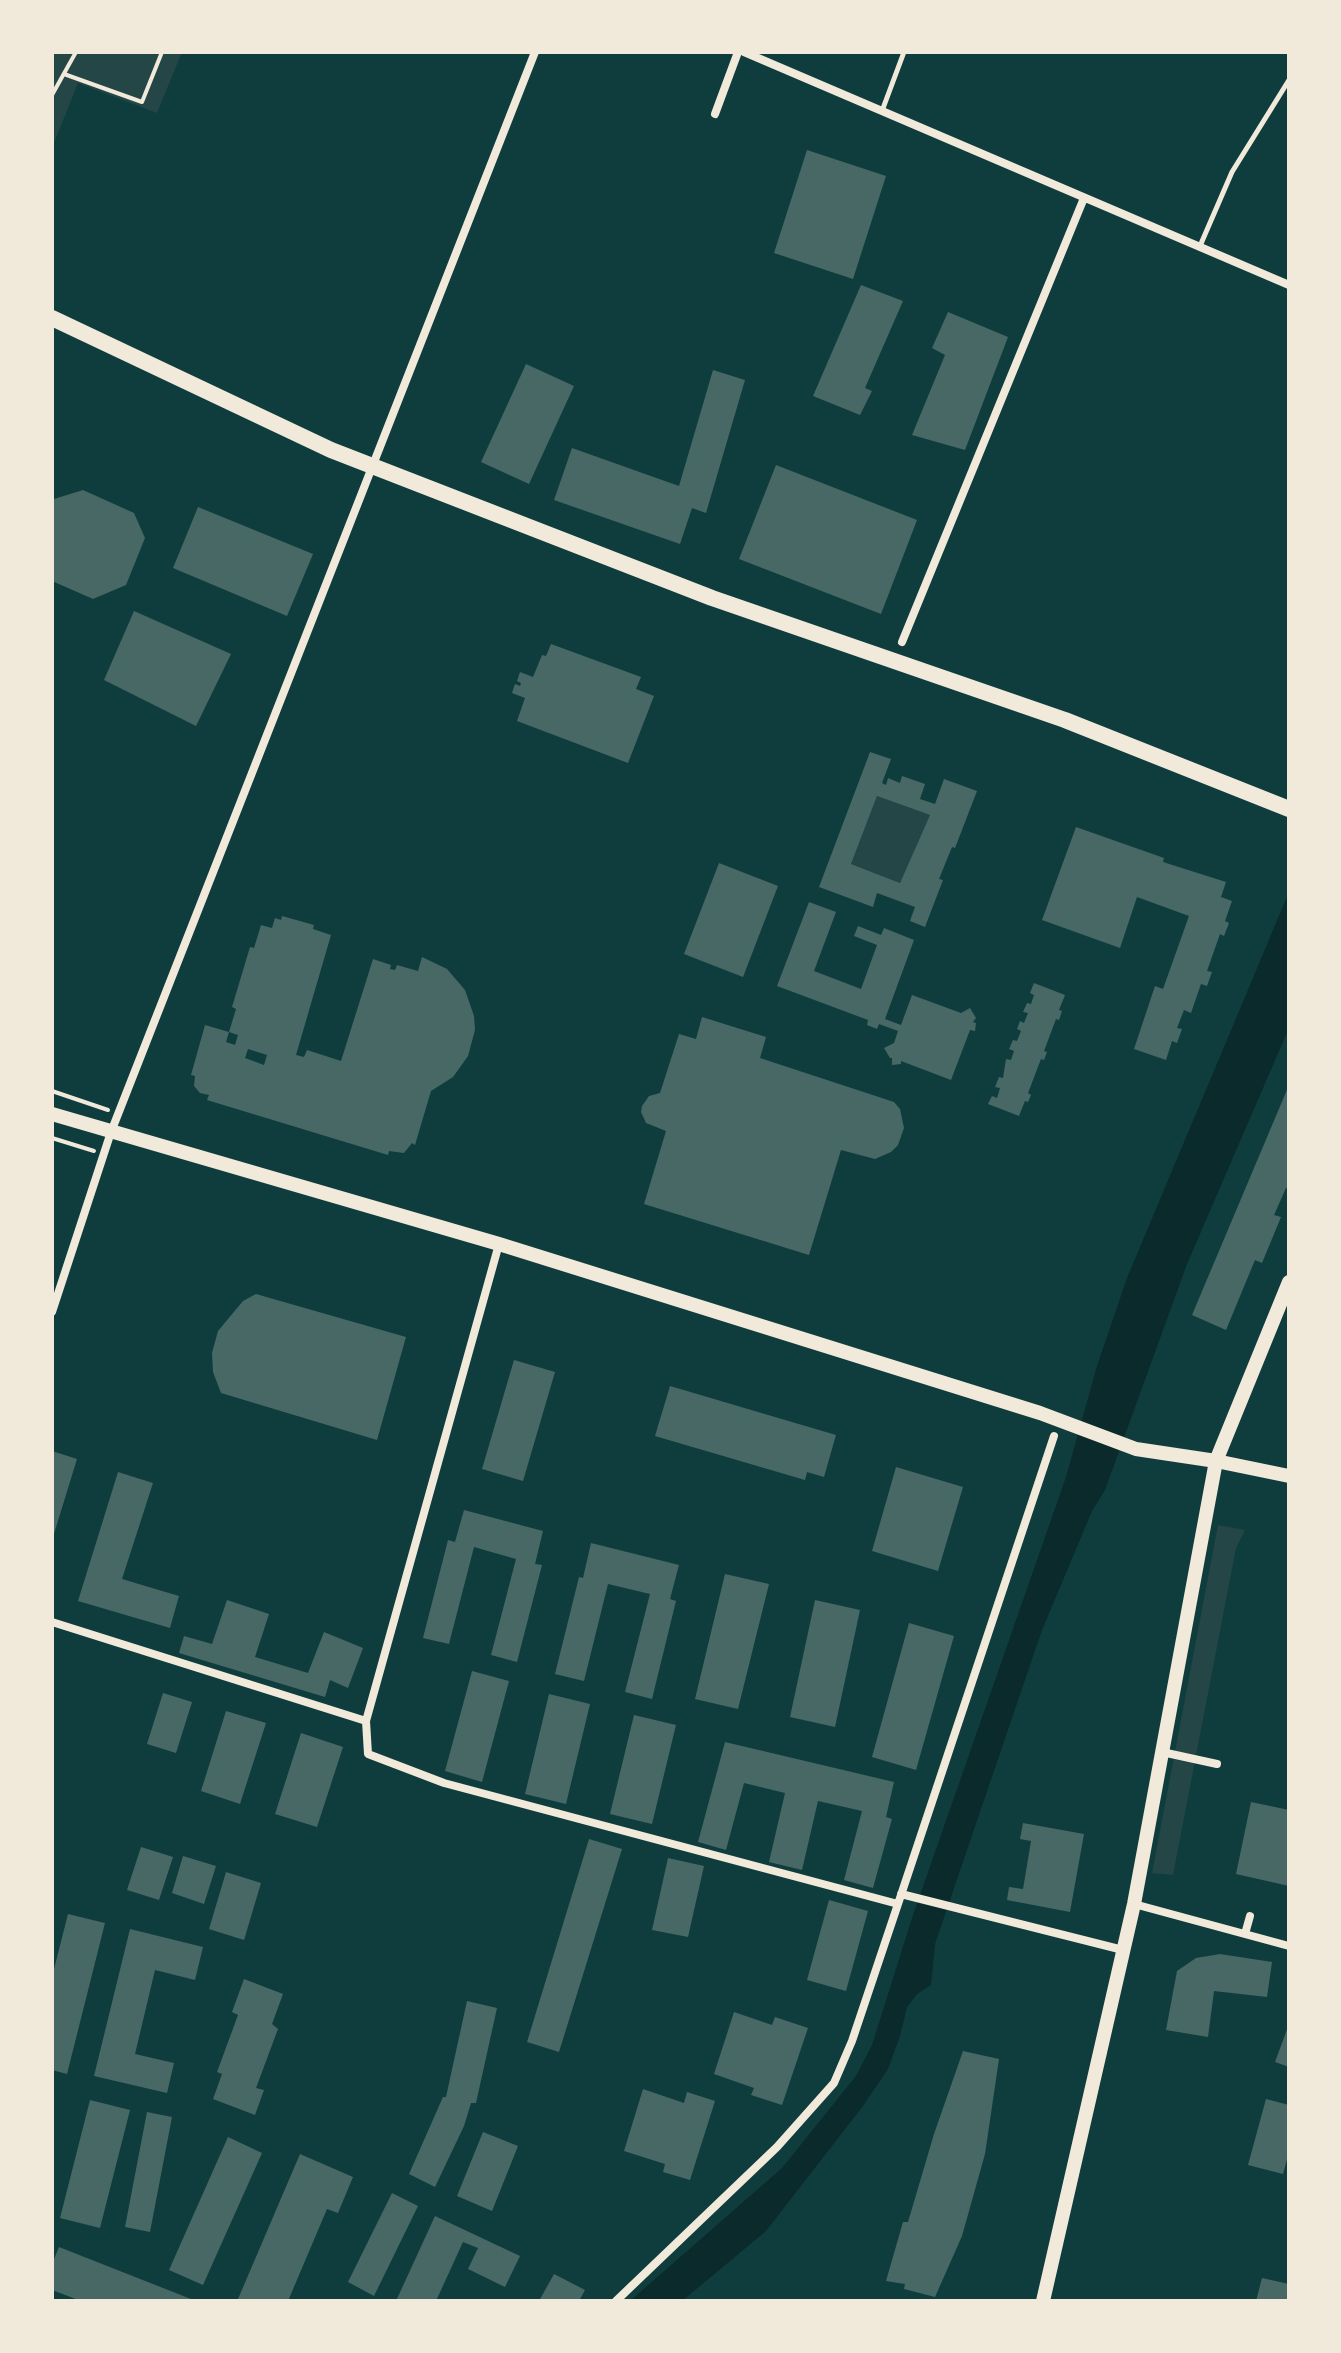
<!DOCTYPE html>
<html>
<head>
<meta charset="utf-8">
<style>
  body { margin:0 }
  #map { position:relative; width:1341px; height:2353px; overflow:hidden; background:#0f3d3e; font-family:Roboto,sans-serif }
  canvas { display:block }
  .frame { position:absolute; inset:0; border:54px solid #f1e9da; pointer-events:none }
</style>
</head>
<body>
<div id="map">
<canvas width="1341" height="2353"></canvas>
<div class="frame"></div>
</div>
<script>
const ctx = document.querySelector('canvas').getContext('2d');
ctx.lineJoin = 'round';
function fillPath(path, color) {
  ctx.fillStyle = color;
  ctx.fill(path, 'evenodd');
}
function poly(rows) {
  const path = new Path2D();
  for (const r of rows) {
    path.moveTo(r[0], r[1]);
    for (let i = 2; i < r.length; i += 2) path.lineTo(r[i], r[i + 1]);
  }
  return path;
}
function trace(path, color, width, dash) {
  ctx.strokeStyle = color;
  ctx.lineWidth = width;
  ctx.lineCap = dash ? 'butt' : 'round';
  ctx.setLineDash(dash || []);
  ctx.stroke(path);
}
fillPath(poly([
  [52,52,182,52,157,113,78,83,52,148],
  [877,796,930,815,900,883,851,864],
  [1218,1525,1245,1530,1236,1548,1173,1875,1152,1873]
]), '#244646');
fillPath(poly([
  [1289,892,1289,1028,1187,1264,1105,1490,1092,1511,1042,1630,935,1944,931,1985,917,1994,907,2007,900,2036,888,2069,863,2106,766,2231,682,2301,630,2301,782,2168,856,2076,872,2045,912,1918,1066,1477,1097,1366,1127,1278]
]), '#0a2a2b');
fillPath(poly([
  [807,150,886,176,853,279,774,253],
  [861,285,903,301,865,388,872,391,860,415,813,396],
  [948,312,1008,337,965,450,912,435,945,355,932,348],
  [526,364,574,386,529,484,481,462],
  [713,370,745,380,706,513,692,508,680,544,554,500,572,448,679,486],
  [776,465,917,520,881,614,739,559],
  [83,490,134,513,145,538,126,585,93,599,52,581,52,503,54,499],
  [198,507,313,554,287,616,173,568],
  [134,611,231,654,196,726,104,680],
  [551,644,641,677,636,689,654,696,628,763,517,721,525,698,512,693,515,684,520,686,521,683,517,681,520,672,533,677,542,655,546,656],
  [870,752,891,759,882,783,886,785,888,778,900,783,902,776,925,784,920,799,935,804,944,779,977,791,955,848,952,847,939,879,943,880,925,927,910,921,915,907,877,893,873,907,819,887],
  [877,796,930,815,900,883,851,864],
  [1076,827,1164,858,1163,862,1226,882,1221,897,1232,901,1225,921,1229,923,1224,936,1220,934,1207,971,1212,972,1207,986,1201,984,1191,1013,1184,1010,1177,1028,1182,1029,1177,1043,1172,1041,1166,1060,1134,1049,1155,986,1163,989,1189,916,1137,897,1120,948,1042,920],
  [719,863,778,886,743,977,684,954],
  [809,902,836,912,814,971,861,989,877,945,854,936,858,926,881,935,884,928,914,940,885,1019,901,1025,912,995,961,1013,970,1008,976,1018,973,1022,976,1023,975,1031,970,1030,951,1080,901,1061,901,1064,892,1065,892,1058,890,1058,884,1048,894,1043,898,1031,879,1024,877,1029,867,1025,868,1020,777,986],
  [282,916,314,925,313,929,331,935,296,1055,304,1057,307,1050,341,1061,373,959,391,965,390,969,395,970,397,965,418,971,422,957,447,969,465,990,474,1016,475,1030,468,1056,453,1077,431,1091,415,1145,412,1143,404,1153,389,1151,388,1155,207,1100,209,1095,200,1093,194,1086,195,1076,191,1075,205,1025,229,1032,226,1042,235,1045,238,1035,229,1032,236,1009,232,1007,250,947,254,948,261,925,272,928,275,918,281,920],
  [248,1049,267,1055,264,1065,245,1058],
  [1034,983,1065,995,1059,1010,1062,1011,1059,1020,1056,1019,1044,1051,1047,1052,1044,1060,1041,1059,1028,1093,1031,1095,1028,1102,1025,1101,1019,1116,988,1104,992,1096,997,1098,1000,1088,995,1087,999,1077,1003,1078,1006,1059,1011,1060,1014,1051,1009,1049,1013,1040,1017,1041,1021,1031,1017,1029,1020,1021,1024,1023,1028,1013,1023,1012,1027,1003,1031,1004,1034,995,1030,993],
  [702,1017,766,1037,760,1058,894,1102,900,1109,904,1128,898,1145,891,1152,875,1159,841,1150,809,1255,644,1204,666,1131,646,1123,641,1112,642,1106,649,1096,660,1093,679,1034,696,1039],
  [1289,1085,1289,1189,1286,1188,1274,1215,1281,1217,1262,1263,1255,1260,1226,1330,1192,1315],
  [256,1294,406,1337,377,1440,221,1393,213,1372,212,1353,218,1331,243,1301],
  [514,1360,555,1372,523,1481,482,1469],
  [670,1386,836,1435,824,1477,807,1472,805,1480,655,1436],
  [52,1451,77,1459,53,1537,52,1537],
  [896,1467,963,1487,938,1571,872,1551],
  [118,1472,153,1483,122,1579,179,1596,170,1628,78,1601],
  [464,1510,543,1531,535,1564,542,1565,517,1662,491,1655,516,1559,474,1547,449,1644,423,1638,448,1540,455,1542],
  [591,1543,679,1565,670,1599,676,1601,652,1699,625,1692,650,1594,608,1584,584,1681,555,1674,579,1577,583,1578],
  [725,1574,769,1584,738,1709,695,1699],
  [227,1600,269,1614,255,1657,308,1673,324,1632,363,1648,348,1688,330,1680,325,1697,179,1653,184,1636,212,1644],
  [815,1600,860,1610,835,1727,790,1717],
  [909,1623,954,1636,916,1770,872,1757],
  [472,1671,509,1681,482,1782,445,1771],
  [163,1693,192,1702,176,1753,147,1744],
  [549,1694,590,1704,566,1804,525,1794],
  [226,1711,266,1723,240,1804,201,1791],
  [634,1715,676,1725,652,1824,610,1814],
  [301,1733,343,1747,317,1827,275,1814],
  [725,1742,894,1782,886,1817,892,1819,873,1888,844,1880,862,1811,818,1801,802,1870,769,1862,785,1793,744,1783,726,1850,698,1842],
  [1251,1802,1289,1810,1289,1886,1236,1874],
  [1023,1823,1084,1834,1070,1912,1007,1900,1009,1887,1023,1889,1031,1841,1020,1839],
  [589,1839,622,1849,559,2052,527,2042],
  [141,1847,173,1857,159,1900,127,1890],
  [183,1856,216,1866,204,1904,172,1893],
  [668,1858,704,1866,688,1937,652,1930],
  [226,1872,261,1883,244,1940,209,1929],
  [829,1900,868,1911,846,1991,807,1980],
  [68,1914,105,1923,67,2074,52,2070,52,1977],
  [130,1929,203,1947,195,1980,155,1970,135,2054,174,2063,167,2093,94,2076],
  [1220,1954,1272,1962,1267,1997,1214,1991,1208,2037,1166,2030,1177,1971,1196,1958],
  [244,1979,283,1994,272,2024,278,2029,256,2088,264,2090,255,2115,213,2099,222,2074,217,2072,238,2015,232,2012],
  [467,2001,497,2008,476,2103,471,2103,464,2126,435,2187,409,2174,443,2097,446,2097],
  [734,2012,772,2025,775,2017,808,2028,782,2105,751,2095,754,2088,714,2074],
  [1289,2024,1289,2067,1275,2062],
  [963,2051,999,2059,985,2154,962,2236,935,2297,904,2289,905,2284,886,2281,903,2222,908,2222,934,2134],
  [643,2089,684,2103,687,2092,715,2101,690,2180,663,2172,665,2164,624,2151],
  [1266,2099,1289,2105,1289,2152,1283,2174,1248,2165],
  [90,2100,130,2110,100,2228,60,2218],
  [147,2112,172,2117,150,2232,125,2227],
  [483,2132,518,2146,492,2211,457,2196],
  [228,2137,262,2153,203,2285,169,2270],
  [300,2154,353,2177,338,2213,327,2209,288,2301,242,2301,238,2299],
  [392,2193,418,2206,374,2296,348,2282],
  [435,2216,520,2256,505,2287,468,2269,478,2248,463,2242,436,2301,396,2301],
  [59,2247,196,2301,81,2301,52,2290,52,2264],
  [554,2274,585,2290,579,2301,539,2301],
  [1262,2278,1289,2284,1289,2301,1256,2301]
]), '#486865');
trace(poly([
  [64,74,142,102,162,52],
  [52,95,76,52],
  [52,1091,108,1110],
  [52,1138,94,1151]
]), '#f1e9da', 4);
trace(poly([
  [882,111,904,52],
  [1200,246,1232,172,1289,80]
]), '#f1e9da', 5);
trace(poly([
  [744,52,1289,285],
  [715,114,738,52],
  [902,642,1084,198],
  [499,1244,366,1721,368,1754,444,1783,898,1904,1054,1436],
  [52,1312,111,1132,535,52],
  [52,1622,366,1721],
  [1162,1752,1217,1764],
  [901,1894,1123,1950],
  [1134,1904,1289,1946],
  [1245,1934,1250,1916],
  [616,2301,777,2147,834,2083,852,2041,898,1904]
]), '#f1e9da', 8);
trace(poly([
  [52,1114,499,1244,1040,1413,1136,1449,1216,1461,1289,1476],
  [1043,2301,1134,1904,1216,1461,1289,1282]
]), '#f1e9da', 14);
trace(poly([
  [52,318,331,450,712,598,1065,720,1289,809]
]), '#f1e9da', 16);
</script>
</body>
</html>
